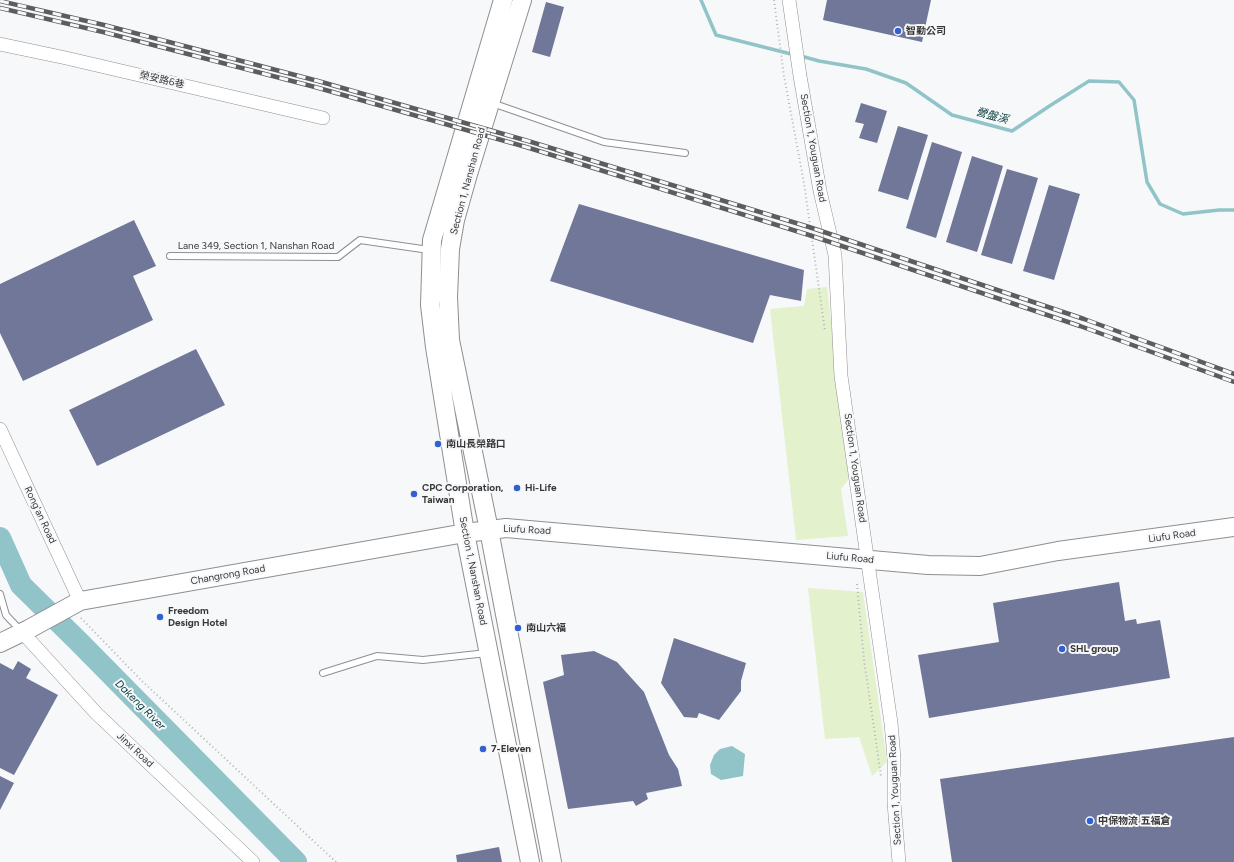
<!DOCTYPE html>
<html>
<head>
<meta charset="utf-8">
<style>
  body { margin:0 }
  canvas { display:block; background:#f7f8fa }
</style>
</head>
<body>
<canvas width="1234" height="862"></canvas>
<script>
const ctx = document.querySelector('canvas').getContext('2d');
ctx.lineJoin = 'round';
function fillPath(path, color) {
  ctx.fillStyle = color;
  ctx.fill(path, 'evenodd');
}
function poly(rows) {
  const path = new Path2D();
  for (const r of rows) {
    path.moveTo(r[0], r[1]);
    for (let i = 2; i < r.length; i += 2) path.lineTo(r[i], r[i + 1]);
  }
  return path;
}
function trace(path, color, width, dash) {
  ctx.strokeStyle = color;
  ctx.lineWidth = width;
  ctx.lineCap = dash ? 'butt' : 'round';
  ctx.setLineDash(dash || []);
  ctx.stroke(path);
}
function label(font, color, halo, rows, align = 'center') {
  ctx.font = font + ' Figtree,"Noto Sans TC",sans-serif';
  ctx.lineWidth = 4;
  ctx.setLineDash([]);
  ctx.textBaseline = 'middle';
  ctx.strokeStyle = halo;
  ctx.fillStyle = color;
  for (const [text, x, y, turn = 0] of rows) {
    ctx.save();
    ctx.translate(x, y);
    ctx.rotate((+turn || 0) * Math.PI / 180);
    ctx.textAlign = isNaN(turn) ? turn : align;
    if (halo) ctx.strokeText(text, 0, 0);
    ctx.fillText(text, 0, 0);
    ctx.restore();
  }
}
fillPath(poly([
  [827,287,849,479,841,489,848,536,796,540,770,309,804,306,807,289],
  [808,588,863,592,887,762,872,776,859,737,825,739]
]), '#e4f1cd');
fillPath(poly([
  [732,746,745,754,743,776,721,780,711,774,710,765,714,755,720,749]
]), '#91c4c8');
trace(poly([
  [701,0,716,35,795,55],
  [801,56,819,61,866,69,906,83,952,115,1012,131,1051,105,1089,81,1119,82,1134,100,1147,182,1160,204,1183,214,1219,210,1234,210]
]), '#91c4c8', 3.5);
trace(poly([
  [0,538,21,585,78,641,296,862]
]), '#91c4c8', 22);
fillPath(poly([
  [827,0,931,0,922,42,823,20],
  [546,2,564,7,550,57,532,52],
  [861,103,887,111,877,143,859,138,864,124,855,122],
  [898,126,928,135,908,200,878,191],
  [932,142,962,152,936,238,906,228],
  [972,156,1003,166,977,252,946,242],
  [1007,169,1038,178,1012,264,981,255],
  [1049,185,1080,194,1054,280,1023,271],
  [579,204,804,270,801,301,770,295,753,343,550,281],
  [134,220,156,266,133,276,153,320,23,381,0,333,0,284],
  [196,349,225,405,97,466,69,410],
  [1119,582,1125,621,1136,619,1137,624,1160,620,1170,678,929,718,918,655,999,642,993,603],
  [674,638,746,663,741,681,741,691,719,720,699,713,697,718,684,717,661,683],
  [594,651,617,662,644,692,669,755,678,769,682,786,646,793,648,799,636,806,633,801,568,809,543,682,564,675,561,655],
  [18,661,31,669,26,678,58,695,14,775,0,768,0,663,13,670],
  [1234,737,1234,862,952,862,940,779],
  [0,776,14,783,0,810],
  [499,847,502,862,457,862,456,855]
]), '#717799');
const lane = poly([
  [492,103,604,142,685,153],
  [170,256,338,257,360,240,429,250],
  [0,594,6,615,21,631],
  [323,673,377,656,423,660,487,653]
]);
const street = poly([
  [789,0,800,76,820,191,835,255,841,376,891,723,894,758,894,803,899,862],
  [0,44,66,58,323,118],
  [0,429,80,601],
  [22,632,96,713,253,862]
]);
const secondary = poly([
  [503,0,432,240,430,305,435,347,465,533,530,862],
  [522,0,468,174,455,220,450,249,448,297,450,340,489,530,552,862],
  [0,643,29,629,80,601,465,533,506,528,928,565,980,566,1058,551,1234,527]
]);
trace(lane, '#8f8f91', 8);
trace(street, '#8f8f91', 14);
trace(secondary, '#8f8f91', 20);
trace(poly([
  [774,0,784,76,804,183,825,331],
  [857,584,864,660,881,776],
  [81,618,142,681,336,862]
]), '#b3b4b6', 2, [1, 3]);
trace(lane, '#fff', 6);
trace(street, '#fff', 13);
trace(secondary, '#fff', 18);
const rail = poly([
  [0,1,104,25,318,81,528,141,809,227,1084,319,1234,374],
  [0,8,103,32,315,87,526,147,809,235,1080,326,1234,382]
]);
trace(rail, '#5d5d5e', 4.5);
trace(rail, '#f7f8fa', 3, [9]);
for (const [x, y, r, color] of [
  [898,31,4,"#3161d0"],
  [438,444,4,"#3161d0"],
  [517,488,4,"#3161d0"],
  [414,494,4,"#3161d0"],
  [160,617,4,"#3161d0"],
  [518,628,4,"#3161d0"],
  [1062,649,4,"#3161d0"],
  [483,749,4,"#3161d0"],
  [1090,821,4,"#3161d0"]
]) {
  const dot = new Path2D();
  dot.arc(x, y, r, 0, 2 * Math.PI);
  ctx.fillStyle = color;
  ctx.fill(dot);
  trace(dot, '#f7f8fa', 1.5);
}
label('bold 10px', '#383839', '#f7f8fa', [
  ["智勤公司",906,31],
  ["南山長榮路口",446,444],
  ["CPC Corporation,",422,488],
  ["Taiwan",422,500],
  ["Hi-Life",525,488],
  ["Freedom",168,611],
  ["Design Hotel",168,623],
  ["南山六福",526,628],
  ["SHL group",1070,649],
  ["7-Eleven",491,749],
  ["中保物流 五福倉",1098,821]
], 'left');
label('10px', '#383839', '#f7f8fa', [
  ["榮安路6巷",162,80,13],
  ["Section 1, Youguan Road",813,148,80],
  ["Section 1, Nanshan Road",468,181,-75],
  ["Lane 349, Section 1, Nanshan Road",256,246],
  ["Section 1, Youguan Road",855,468,82],
  ["Rong'an Road",40,515,65],
  ["Liufu Road",527,530,3],
  ["Liufu Road",1172,536,-8],
  ["Liufu Road",850,558,5],
  ["Section 1, Nanshan Road",473,571,79],
  ["Changrong Road",228,575,-10],
  ["Jinxi Road",135,750,43],
  ["Section 1, Youguan Road",895,790,-93]
]);
label('italic 11px', '#05383b', '#f7f8fa', [
  ["營盤溪",992,116,15],
  ["Dakeng River",140,705,45]
]);
</script>
</body>
</html>
